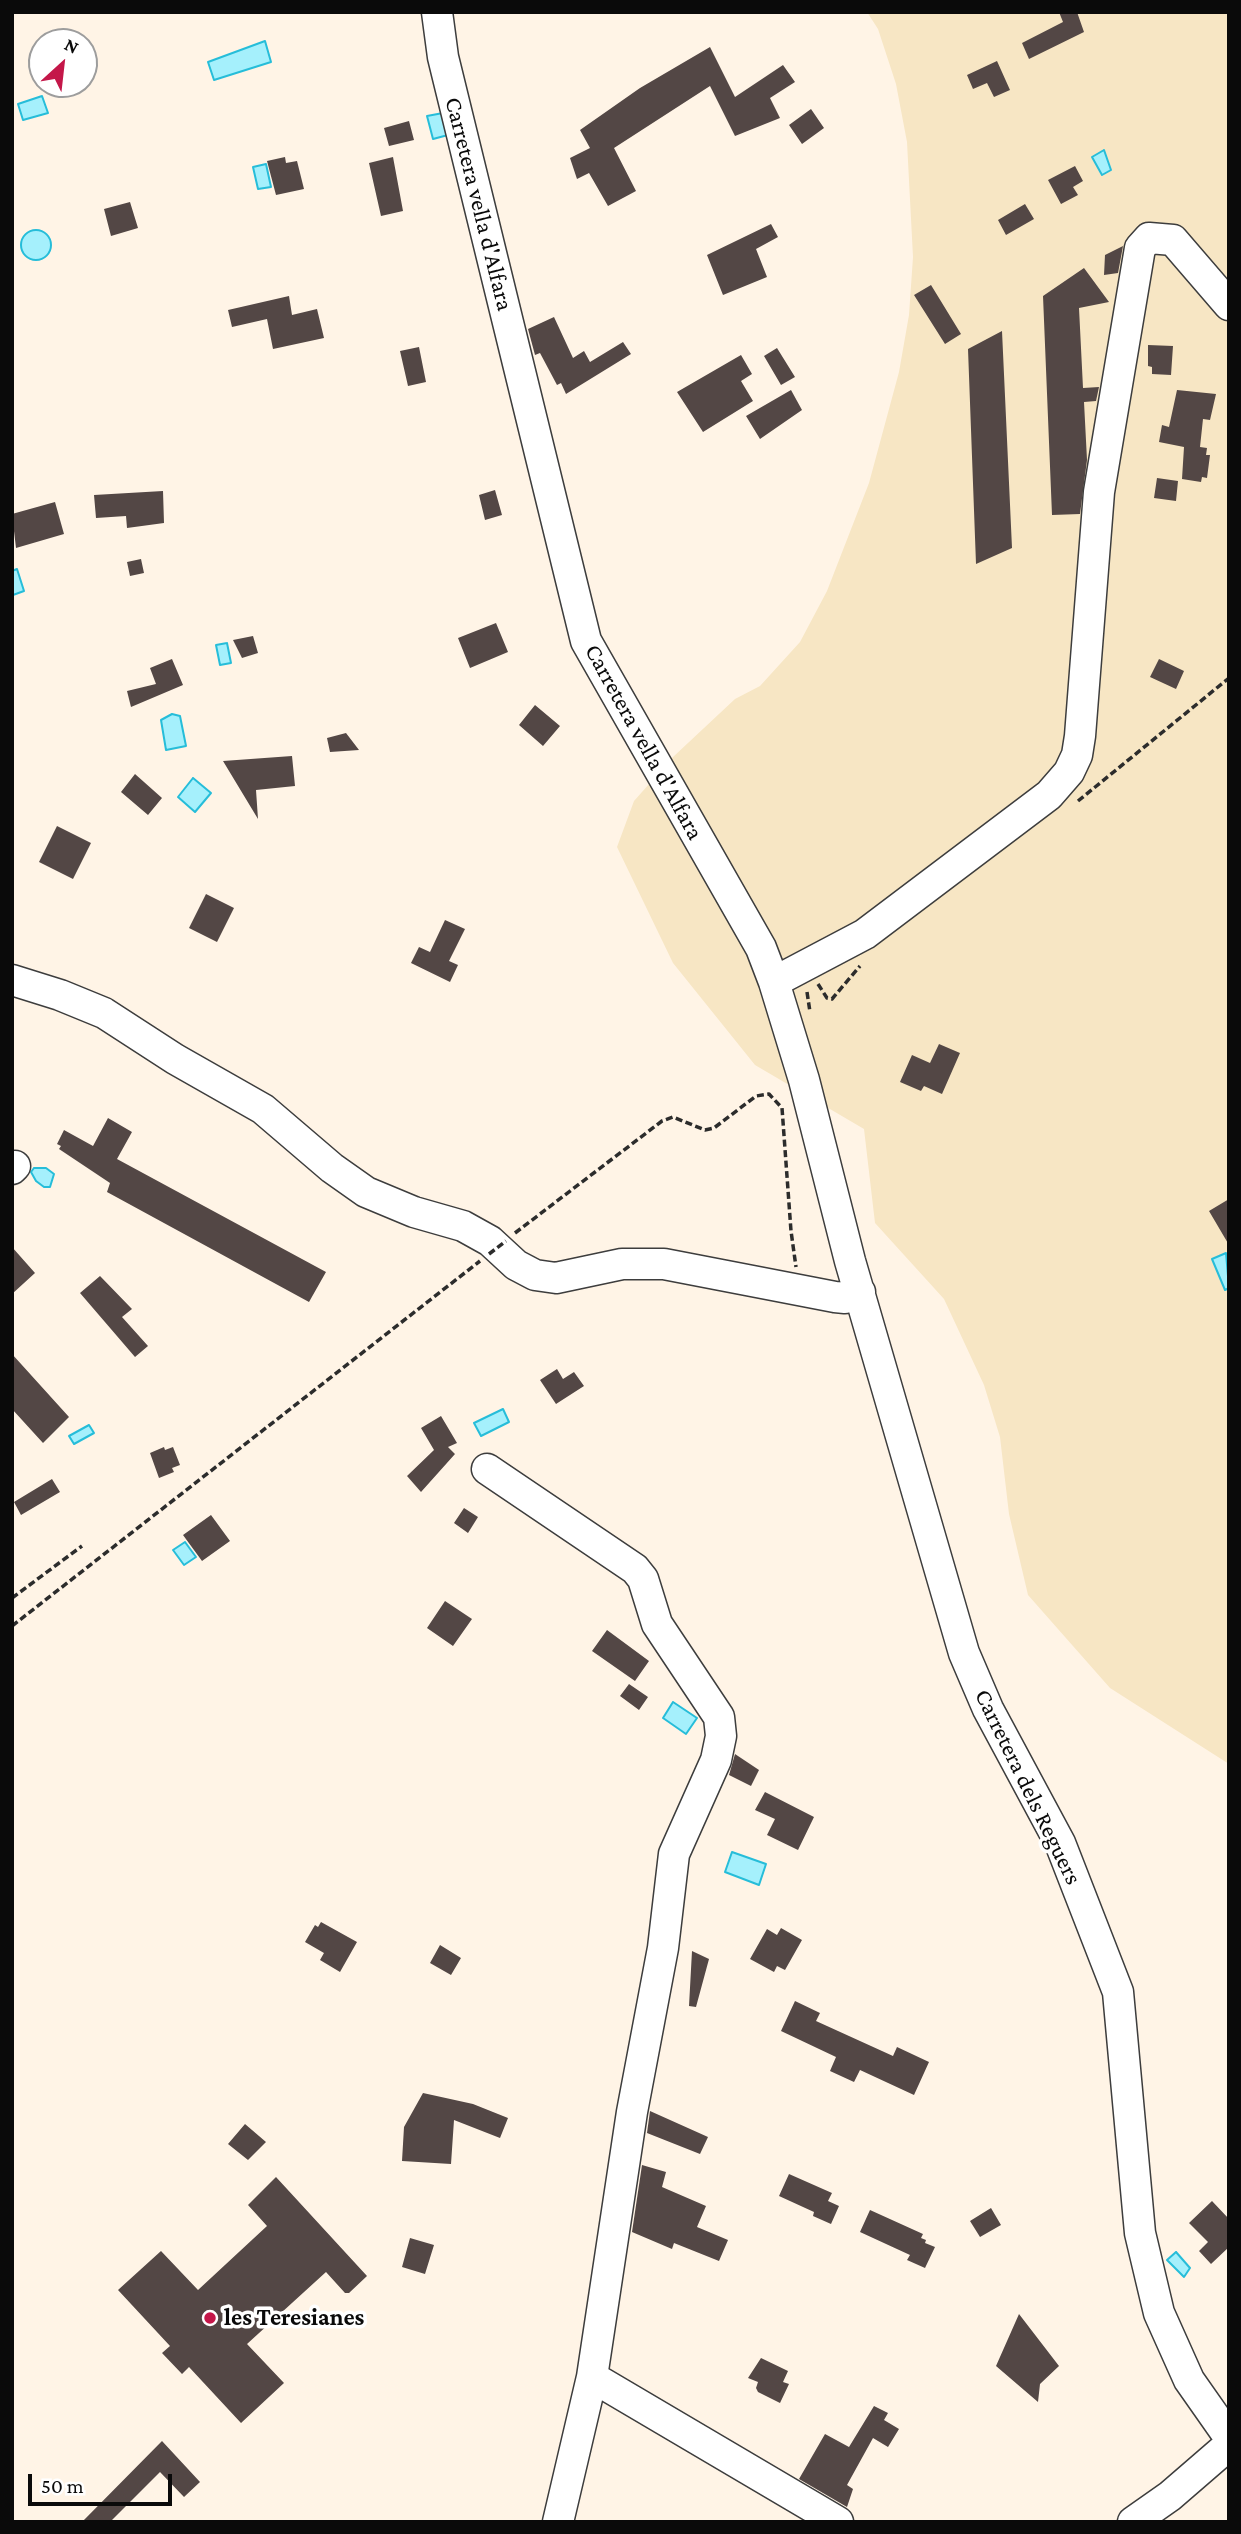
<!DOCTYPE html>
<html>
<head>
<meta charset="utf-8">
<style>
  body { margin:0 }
  #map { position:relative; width:1241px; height:2534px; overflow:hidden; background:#fff4e6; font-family:"Crimson Pro",serif }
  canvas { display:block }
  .frame { position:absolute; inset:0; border:14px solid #0a0a0a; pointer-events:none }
  .north { position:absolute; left:28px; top:28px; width:70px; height:70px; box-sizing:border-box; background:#fff; border:2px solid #9d9d9d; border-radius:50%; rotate:27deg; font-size:19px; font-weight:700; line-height:28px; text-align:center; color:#0a0a0a }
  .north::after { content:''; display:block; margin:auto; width:24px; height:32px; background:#c41749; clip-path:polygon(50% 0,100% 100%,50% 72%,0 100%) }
  .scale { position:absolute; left:28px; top:2474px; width:144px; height:32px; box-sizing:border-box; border:4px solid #0a0a0a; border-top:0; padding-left:9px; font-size:21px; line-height:24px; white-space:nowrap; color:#0a0a0a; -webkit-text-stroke:5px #fff; paint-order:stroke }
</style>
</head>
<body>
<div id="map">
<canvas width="1241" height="2534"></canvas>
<div class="frame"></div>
<div class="north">N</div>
<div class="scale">50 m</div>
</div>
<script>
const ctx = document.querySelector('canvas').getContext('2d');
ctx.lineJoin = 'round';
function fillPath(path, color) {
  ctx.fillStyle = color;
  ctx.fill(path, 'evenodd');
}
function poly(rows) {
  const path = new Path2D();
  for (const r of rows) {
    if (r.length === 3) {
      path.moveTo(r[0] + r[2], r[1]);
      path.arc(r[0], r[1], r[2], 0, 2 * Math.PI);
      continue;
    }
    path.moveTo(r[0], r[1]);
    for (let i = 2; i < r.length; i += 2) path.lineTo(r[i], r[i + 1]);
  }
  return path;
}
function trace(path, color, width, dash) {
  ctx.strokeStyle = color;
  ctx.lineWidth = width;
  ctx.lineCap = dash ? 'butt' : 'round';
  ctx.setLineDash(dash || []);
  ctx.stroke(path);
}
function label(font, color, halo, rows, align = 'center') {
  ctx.font = font + ' "Crimson Pro",serif';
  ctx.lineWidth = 7;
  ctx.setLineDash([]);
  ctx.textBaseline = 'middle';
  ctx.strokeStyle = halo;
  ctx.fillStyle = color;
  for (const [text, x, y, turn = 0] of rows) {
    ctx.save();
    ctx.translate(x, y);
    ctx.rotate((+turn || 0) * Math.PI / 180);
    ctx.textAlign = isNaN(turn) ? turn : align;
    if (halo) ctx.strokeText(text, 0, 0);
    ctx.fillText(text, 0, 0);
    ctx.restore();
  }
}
fillPath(poly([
  [867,12,1229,12,1229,1764,1110,1688,1028,1595,1009,1514,1000,1437,984,1385,944,1299,875,1223,864,1129,755,1065,673,963,617,847,634,801,673,757,735,699,760,686,800,642,827,591,869,483,899,372,909,315,913,257,907,142,896,84,878,29]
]), '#f7e6c4');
const water = poly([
  [265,41,271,62,214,80,208,62,265,41],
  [42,96,48,113,23,120,18,104,42,96],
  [443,113,448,135,433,139,427,116,443,113],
  [1104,150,1111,170,1102,175,1092,157,1104,150],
  [266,164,271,187,258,189,253,167,266,164],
  [36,245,15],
  [17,569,24,591,13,595,12,571,17,569],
  [227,643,231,663,220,665,216,645,227,643],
  [172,714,180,716,186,746,166,750,161,720,172,714],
  [193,778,211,793,195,812,178,797,193,778],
  [34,1168,46,1168,54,1174,50,1187,44,1187,36,1181,31,1172,34,1168],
  [1226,1253,1229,1288,1225,1290,1212,1259,1226,1253],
  [503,1409,509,1422,481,1436,474,1423,503,1409],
  [89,1425,94,1433,74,1444,69,1436,89,1425],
  [185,1542,196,1557,184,1565,173,1550,185,1542],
  [673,1702,697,1718,686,1734,663,1718,673,1702],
  [732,1852,766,1864,759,1885,725,1872,732,1852],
  [1176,2252,1190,2268,1184,2277,1167,2260,1176,2252]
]);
fillPath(water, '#a5f0fc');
trace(water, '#26bdd9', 2);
fillPath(poly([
  [1059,12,1077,12,1084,32,1029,59,1022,43,1063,22],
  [710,47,735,97,783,65,795,82,770,98,780,118,735,136,710,86,614,148,636,191,608,206,589,173,577,179,570,158,590,148,580,130,640,88],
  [997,61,1010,90,994,97,987,83,973,89,967,75],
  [811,109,824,128,802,144,789,125],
  [409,121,414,140,389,146,384,128],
  [285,157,286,163,297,161,304,189,276,195,267,161],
  [393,157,403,211,381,216,369,163],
  [1075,166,1083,181,1073,187,1078,195,1061,204,1048,180],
  [130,202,138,228,111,236,104,209],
  [1025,204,1034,219,1006,235,998,220],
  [771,224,778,237,756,249,767,277,723,295,707,255],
  [1123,246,1118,273,1104,275,1105,255],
  [1084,268,1109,302,1079,308,1083,388,1099,387,1096,401,1084,402,1087,460,1080,514,1052,515,1043,296],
  [931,285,961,334,945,344,914,295],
  [289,296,292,315,317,309,324,338,273,349,267,319,232,327,228,310],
  [554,317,573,358,584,351,590,362,623,342,631,354,566,394,561,383,557,385,540,353,535,355,528,329],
  [1002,331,1012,548,976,564,968,349],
  [1148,345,1173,346,1171,375,1152,374,1152,367,1148,366],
  [419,347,426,382,408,386,400,351],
  [777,348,795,377,781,385,764,356],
  [741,355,752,374,741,381,753,401,703,432,677,392],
  [791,390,802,410,760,439,746,416],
  [1177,390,1216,394,1210,420,1203,419,1200,447,1207,448,1206,455,1210,455,1207,478,1202,477,1201,482,1182,479,1184,447,1159,442,1162,425,1169,427],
  [1157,478,1178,481,1176,501,1154,498],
  [495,490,502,515,485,520,479,495],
  [163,491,164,523,127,528,126,516,96,518,94,495],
  [55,502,64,534,16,548,12,514],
  [141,559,144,573,130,576,127,562],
  [496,623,508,652,470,668,458,638],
  [253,636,258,653,242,658,233,640],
  [172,659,183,685,131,707,127,691,156,684,150,668],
  [1159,659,1184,671,1176,689,1150,677],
  [535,705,560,726,543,746,519,725],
  [346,733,359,750,330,752,327,738],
  [292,756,295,786,256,790,258,819,223,761],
  [135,774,162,798,148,815,121,792],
  [57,826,91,843,73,879,39,862],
  [206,894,234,908,217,942,189,928],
  [445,920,465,929,449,961,458,965,450,982,411,963,419,947,430,952],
  [939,1044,960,1053,942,1094,924,1086,921,1091,900,1082,912,1055,930,1063],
  [108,1118,132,1132,117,1159,326,1272,309,1302,107,1192,110,1183,59,1149,61,1146,57,1144,64,1130,93,1146],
  [1229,1199,1229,1245,1209,1211],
  [12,1247,35,1273,12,1294],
  [100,1276,132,1309,122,1317,148,1346,135,1357,80,1293],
  [12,1354,69,1417,43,1443,12,1409],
  [557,1369,563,1379,574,1372,584,1386,556,1404,540,1380],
  [441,1416,457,1443,448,1447,455,1454,421,1492,407,1476,434,1450,421,1428],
  [164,1447,165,1450,173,1447,180,1465,172,1468,174,1472,159,1478,150,1453],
  [52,1479,60,1492,21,1515,14,1502],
  [464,1508,478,1517,468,1533,454,1523],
  [211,1515,230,1541,202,1561,183,1535],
  [445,1601,472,1619,453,1646,427,1628],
  [607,1630,649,1661,635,1681,592,1651],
  [629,1684,648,1697,639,1710,620,1696],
  [735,1754,759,1770,751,1786,729,1775],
  [765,1792,814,1817,798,1850,767,1835,775,1819,755,1810],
  [321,1922,357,1942,340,1972,320,1960,324,1953,305,1942,315,1925,318,1927],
  [781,1928,802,1940,785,1970,777,1966,774,1972,750,1959,767,1929,777,1935],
  [440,1945,461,1958,451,1975,430,1963],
  [692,1951,709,1959,696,2007,689,2006],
  [795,2001,820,2013,816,2021,893,2056,897,2047,929,2062,914,2095,860,2070,854,2082,830,2071,836,2057,781,2031],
  [423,2093,473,2104,508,2118,500,2138,454,2120,451,2164,402,2161,404,2127],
  [650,2111,708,2137,700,2154,647,2133],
  [245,2124,266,2142,248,2160,228,2144],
  [642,2165,666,2172,662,2187,706,2206,697,2227,728,2240,719,2261,674,2243,672,2249,632,2232],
  [789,2174,832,2193,828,2201,839,2206,831,2224,813,2216,814,2212,779,2196],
  [276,2177,367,2276,349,2293,345,2293,326,2272,247,2344,284,2383,241,2423,189,2367,182,2374,162,2353,170,2346,118,2290,161,2251,198,2290,267,2226,248,2205],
  [1212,2201,1229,2219,1229,2247,1211,2264,1199,2251,1208,2242,1189,2223],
  [991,2208,1001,2225,980,2237,970,2221],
  [870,2210,923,2234,921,2238,926,2240,925,2243,935,2247,925,2268,907,2260,910,2255,860,2232],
  [410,2238,434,2245,425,2274,402,2267],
  [1019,2314,1059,2366,1040,2384,1038,2402,996,2366],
  [761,2358,788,2371,783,2382,789,2384,780,2403,758,2392,756,2388,758,2382,748,2378],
  [874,2406,888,2413,884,2420,899,2429,888,2447,873,2438,847,2485,853,2489,847,2507,799,2479,825,2434,849,2447],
  [162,2441,200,2482,184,2497,160,2472,110,2522,82,2522]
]), '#534745');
const minor = poly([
  [437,12,443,57,586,641,761,948,774,982,804,1080,850,1261,964,1653,988,1709,1060,1843,1118,1992,1140,2233,1159,2313,1189,2380,1229,2437],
  [12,980,60,995,104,1013,175,1059,263,1109,332,1168,366,1192,414,1212,463,1226,490,1241,516,1265,535,1275,556,1278,622,1264,664,1264,835,1297,845,1298,860,1292],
  [774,982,865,934,1049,795,1069,772,1077,755,1080,736,1099,492,1140,248,1149,238,1173,240,1229,305],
  [12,1169,15,1166],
  [487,1469,635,1569,643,1579,657,1624,719,1717,721,1736,716,1760,674,1854,663,1948,632,2112,592,2377],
  [558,2522,592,2377,838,2522],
  [1133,2522,1170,2496,1229,2445]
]);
trace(minor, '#3d3d3d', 33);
trace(poly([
  [1078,801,1229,678],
  [818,984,827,998,832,999,860,966],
  [807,992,810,1012],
  [515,1233,662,1121,673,1117,705,1130,714,1128,756,1096,769,1094,782,1108,791,1231,796,1267],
  [12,1598,82,1546],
  [12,1626,480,1261]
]), '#2c2c2c', 3.5, [7, 3.5]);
trace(minor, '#fff', 30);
trace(poly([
  [489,1254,506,1241]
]), '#2c2c2c', 3.5, [7, 3.5]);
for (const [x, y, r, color] of [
  [210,2318,7,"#c41749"]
]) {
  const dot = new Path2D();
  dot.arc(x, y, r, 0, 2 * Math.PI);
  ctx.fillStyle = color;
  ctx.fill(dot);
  trace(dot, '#fff', 2.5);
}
label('24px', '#0a0a0a', '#fff', [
  ["Carretera vella d'Alfara",479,204,76],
  ["Carretera vella d'Alfara",644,742,61],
  ["Carretera dels Reguers",1028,1787,64]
]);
label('bold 24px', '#0a0a0a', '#fff', [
  ["les Teresianes",224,2318]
], 'left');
</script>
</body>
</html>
